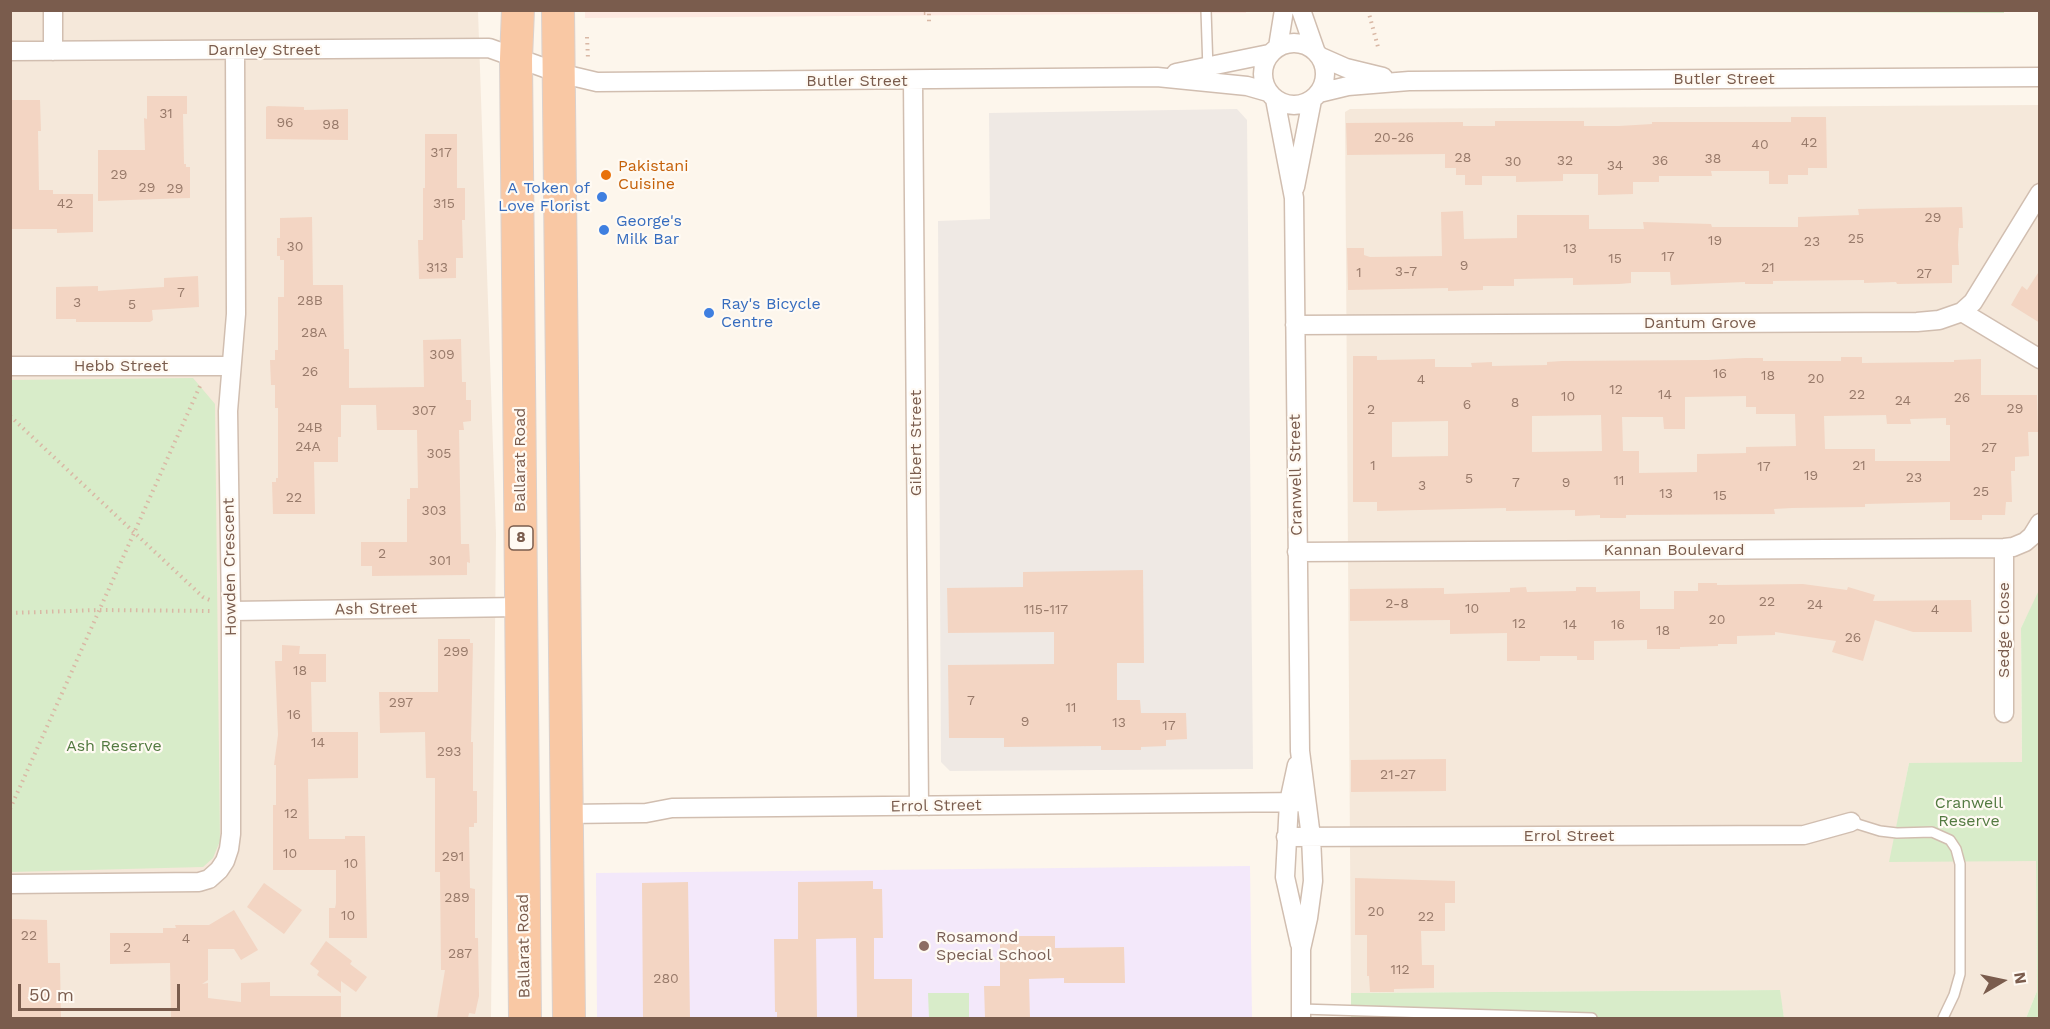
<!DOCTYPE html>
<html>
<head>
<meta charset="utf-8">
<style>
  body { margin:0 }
  #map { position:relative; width:2050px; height:1029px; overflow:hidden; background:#fdf6ec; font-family:"Work Sans",sans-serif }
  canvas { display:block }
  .frame { position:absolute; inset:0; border:12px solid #7a5c4d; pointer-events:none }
  .north { position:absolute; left:1972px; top:951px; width:60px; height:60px; -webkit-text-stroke:4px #fffaf3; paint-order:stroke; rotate:81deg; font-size:16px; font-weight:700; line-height:24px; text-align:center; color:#7a5c4d }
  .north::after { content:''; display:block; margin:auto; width:21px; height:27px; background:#7a5c4d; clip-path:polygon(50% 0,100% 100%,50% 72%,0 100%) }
  .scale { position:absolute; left:18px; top:984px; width:162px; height:27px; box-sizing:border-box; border:3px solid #7a5c4d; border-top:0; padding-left:8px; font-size:18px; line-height:21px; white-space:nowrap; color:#7a5c4d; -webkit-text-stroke:4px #fffaf3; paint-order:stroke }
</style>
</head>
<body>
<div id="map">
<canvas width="2050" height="1029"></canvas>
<div class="frame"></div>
<div class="north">N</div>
<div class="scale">50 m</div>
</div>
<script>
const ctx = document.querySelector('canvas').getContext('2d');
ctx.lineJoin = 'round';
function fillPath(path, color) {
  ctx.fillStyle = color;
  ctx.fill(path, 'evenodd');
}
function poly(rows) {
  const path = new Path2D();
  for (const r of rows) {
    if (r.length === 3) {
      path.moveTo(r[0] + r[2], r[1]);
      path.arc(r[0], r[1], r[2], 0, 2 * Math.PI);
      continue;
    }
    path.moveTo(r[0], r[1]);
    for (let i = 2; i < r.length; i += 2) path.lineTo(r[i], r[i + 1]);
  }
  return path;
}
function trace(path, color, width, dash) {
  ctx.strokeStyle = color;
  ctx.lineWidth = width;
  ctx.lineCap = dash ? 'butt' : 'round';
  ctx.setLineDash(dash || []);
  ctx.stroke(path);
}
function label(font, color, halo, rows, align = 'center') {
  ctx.font = font + ' "Work Sans",sans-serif';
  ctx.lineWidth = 4.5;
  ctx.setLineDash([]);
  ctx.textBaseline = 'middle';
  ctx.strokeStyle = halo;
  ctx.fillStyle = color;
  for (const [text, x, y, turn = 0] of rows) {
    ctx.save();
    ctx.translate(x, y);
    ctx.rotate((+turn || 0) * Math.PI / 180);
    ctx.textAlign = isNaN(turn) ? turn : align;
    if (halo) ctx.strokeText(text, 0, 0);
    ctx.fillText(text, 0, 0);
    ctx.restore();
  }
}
fillPath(poly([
  [10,11,478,11,496,534,491,1018,11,1018],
  [2039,105,2040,590,2021,628,2022,763,1909,763,1890,861,2036,861,2037,991,2026,1018,1784,1018,1779,990,1351,993,1345,112,1350,109]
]), '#f5e8da');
fillPath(poly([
  [1246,10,1246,13,585,18,585,11]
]), '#fde8e0');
fillPath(poly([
  [1237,109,1247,120,1253,769,950,771,941,762,938,221,990,219,989,113]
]), '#efe9e4');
fillPath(poly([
  [1250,866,1252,1018,597,1018,596,873]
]), '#f3e8fa');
fillPath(poly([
  [2004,10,2004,13,1477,11,1477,10],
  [193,378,215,404,220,841,213,858,203,867,11,872,11,380],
  [2039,590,2039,1018,2026,1018,2037,991,2036,861,1889,862,1909,763,2022,762,2021,628],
  [1780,990,1784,1018,1351,1018,1351,993],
  [928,993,969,993,969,1018,929,1018]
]), '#d8ecc9');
fillPath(poly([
  [147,96,187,96,187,114,183,114,184,164,186,164,186,167,190,167,190,198,98,201,98,150,145,150,144,118,147,119],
  [10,100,40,100,41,131,38,131,39,190,53,190,53,194,93,194,93,232,57,233,57,229,10,229],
  [268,106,304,107,304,110,348,109,348,140,266,139,266,107],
  [1791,117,1826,117,1827,168,1808,168,1808,175,1788,175,1788,184,1769,184,1769,171,1711,171,1712,176,1659,176,1659,182,1633,182,1633,194,1598,195,1598,174,1563,174,1563,181,1516,182,1516,176,1482,176,1482,185,1465,185,1465,175,1456,175,1456,168,1445,168,1445,154,1347,155,1346,123,1463,122,1463,126,1495,126,1495,121,1584,121,1584,126,1619,126,1652,124,1652,122,1791,122],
  [425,134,457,134,457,188,465,188,465,220,462,220,463,258,456,258,456,278,419,279,418,240,423,240,423,188,425,188],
  [1962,207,1963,228,1959,228,1958,245,1959,265,1952,265,1952,283,1897,284,1896,282,1864,283,1864,280,1773,281,1773,284,1745,284,1745,282,1671,285,1670,272,1631,272,1631,283,1619,284,1573,285,1573,278,1514,279,1514,286,1483,286,1483,290,1448,291,1448,288,1348,290,1347,248,1364,248,1364,255,1370,257,1442,256,1441,212,1463,211,1464,239,1517,238,1517,215,1589,215,1589,229,1644,229,1643,222,1711,224,1712,227,1798,227,1798,217,1859,215,1858,209],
  [312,217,313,285,343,285,344,349,349,349,349,388,424,387,423,340,461,339,462,382,466,382,466,400,471,400,471,421,463,422,464,430,459,430,461,544,469,544,470,563,467,562,467,575,372,576,372,566,361,566,361,542,407,542,407,499,410,499,410,488,418,488,417,430,377,430,376,405,341,405,341,437,338,437,338,462,314,462,315,514,273,514,272,482,276,482,276,478,278,478,278,408,275,408,275,385,271,385,270,360,275,360,275,350,278,350,278,297,284,297,284,260,280,260,280,256,277,256,277,238,280,238,280,218],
  [2040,270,2040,323,2011,305,2022,286,2027,290],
  [198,276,199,307,152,310,153,320,150,322,76,322,76,319,56,319,56,287,98,286,98,291,164,287,164,278],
  [1353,356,1377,356,1377,360,1435,359,1435,367,1472,367,1471,363,1492,362,1492,366,1547,365,1547,362,1562,361,1708,360,1745,358,1763,358,1763,361,1841,361,1841,357,1862,357,1862,363,1954,362,1954,360,1981,359,1981,395,2037,395,2038,432,2028,432,2029,456,2015,457,2015,471,2011,471,2012,502,2006,502,2005,515,1982,515,1982,520,1950,520,1950,502,1865,504,1865,507,1792,508,1774,509,1775,514,1626,515,1626,518,1600,518,1600,515,1575,516,1575,510,1506,511,1506,508,1377,511,1377,502,1353,502],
  [1746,396,1746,407,1756,407,1756,414,1795,414,1796,446,1746,447,1746,453,1697,454,1697,472,1639,473,1639,451,1623,451,1622,417,1663,417,1664,429,1685,429,1685,397],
  [1601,415,1602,451,1532,452,1532,416],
  [1886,415,1887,424,1911,424,1910,419,1946,418,1946,425,1950,425,1950,461,1875,461,1875,449,1825,449,1824,416],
  [1448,421,1448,456,1392,457,1392,422],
  [1143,570,1144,663,1117,663,1117,700,1140,700,1141,713,1186,713,1187,739,1166,740,1166,746,1141,747,1141,750,1101,750,1101,746,1004,747,1004,738,949,738,948,665,1054,664,1054,632,948,633,947,588,1023,587,1023,572],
  [1698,583,1717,583,1717,585,1803,584,1847,590,1848,587,1875,595,1873,601,1971,600,1972,632,1913,632,1875,620,1863,661,1832,652,1836,641,1775,632,1775,635,1737,636,1737,644,1718,644,1718,646,1680,647,1680,649,1647,649,1647,640,1594,641,1594,660,1577,660,1577,656,1540,656,1540,661,1507,661,1507,633,1450,634,1450,620,1350,621,1350,589,1444,588,1444,594,1510,592,1510,588,1526,587,1527,592,1576,591,1576,587,1596,587,1596,592,1640,591,1640,609,1674,609,1674,591,1698,591],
  [438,639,470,639,470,643,473,643,471,742,473,742,473,791,477,791,477,823,474,823,474,827,469,827,470,888,475,889,475,938,478,938,479,996,475,1014,469,1013,468,1018,437,1018,445,970,441,970,440,872,435,872,435,778,426,778,425,732,380,733,379,692,438,692],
  [282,645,300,646,299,654,326,654,326,682,311,682,312,732,358,732,358,778,308,779,309,839,345,839,345,836,365,836,367,938,329,938,329,908,335,908,336,903,336,870,273,870,273,805,276,805,276,765,274,765,278,735,275,661,282,661],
  [1446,759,1446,791,1351,792,1351,760],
  [1355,878,1455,881,1455,903,1445,903,1445,931,1421,931,1422,965,1434,965,1434,988,1394,989,1394,992,1370,992,1369,976,1367,976,1367,935,1355,935],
  [873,881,873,889,882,889,883,938,874,938,874,979,912,979,912,1018,857,1018,856,938,816,939,817,1018,777,1018,777,1012,775,1012,774,939,798,939,798,882],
  [688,882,690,1018,643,1018,642,883],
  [264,883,302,910,284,934,247,907],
  [234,910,258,950,241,960,234,949,208,949,208,980,202,984,208,983,208,998,241,1002,241,983,270,982,270,996,341,996,341,1018,171,1018,170,963,110,964,110,933,163,933,163,928,176,928,175,925,209,925],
  [11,919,47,920,48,963,60,963,61,1018,11,1018],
  [1000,936,1055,936,1055,948,1124,947,1125,983,1064,983,1064,978,1029,979,1030,1018,985,1018,984,986,1000,986],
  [326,941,352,961,350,964,367,977,356,992,341,981,341,993,317,975,319,971,310,964]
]), '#f3d5c3');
const service = poly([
  [1206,10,1208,70],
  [1851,822,1880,831,1897,833,1932,832,1950,840,1956,849,1960,864,1960,974,1954,995,1943,1018],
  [1301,1009,1592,1018]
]);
const minor = poly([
  [53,10,53,51],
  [1301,10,1315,50],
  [1294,74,31],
  [1278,47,1284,10],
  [10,51,489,48,559,73,597,82,1157,77,1247,86,1268,92],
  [1321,57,1346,68,1383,77],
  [1176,73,1269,54],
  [913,81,919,806],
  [1319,93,1348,86,1409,81,2040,77],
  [1275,99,1294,198,1300,751,1311,837,1313,881,1308,918,1301,949,1301,1018],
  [1295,187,1312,100],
  [1962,312,2040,359],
  [1295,325,1917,322,1939,320,1962,312,1973,302,2040,193],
  [10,366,231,366],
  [2004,548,2004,713],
  [1297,552,2004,548,2013,547,2025,542,2032,536,2040,523],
  [231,611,521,607],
  [1297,765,1289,802,1285,877,1300,944],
  [567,814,646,813,672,808,1306,802],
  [1286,837,1804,835,1851,822],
  [10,884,199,882,209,879,219,870,225,861,229,849,231,834,231,611,228,411,236,314,235,51]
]);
const trunk = poly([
  [518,10,516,59,525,1018],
  [558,10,569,1018]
]);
trace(service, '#d1beb0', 12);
trace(minor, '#d1beb0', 21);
trace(trunk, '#dad1cd', 34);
trace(poly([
  [920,10,921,13,929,13,929,23],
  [1368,10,1378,47],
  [587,37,588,59],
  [10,416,203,597,212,601],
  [10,613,99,610,212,611],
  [10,809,200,386]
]), '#d9b8a5', 4, [1.5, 4.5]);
trace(service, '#fff', 9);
trace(minor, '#fff', 18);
trace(trunk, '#f9c8a4', 32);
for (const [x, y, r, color] of [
  [606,175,6,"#e8710a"],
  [602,197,6,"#3f7fe0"],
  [604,230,6,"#3f7fe0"],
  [709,313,6,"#3f7fe0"],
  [924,946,6,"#8d6e63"]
]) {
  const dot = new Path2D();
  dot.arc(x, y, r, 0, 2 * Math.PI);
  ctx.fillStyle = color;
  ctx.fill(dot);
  trace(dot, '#fffaf3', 2);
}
label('14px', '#987a6a', null, [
  ["31",166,114],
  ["96",285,123],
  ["98",331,125],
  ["20-26",1394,138],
  ["42",1809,143],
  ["40",1760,145],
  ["317",441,153],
  ["28",1463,158],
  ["38",1713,159],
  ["32",1565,161],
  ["36",1660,161],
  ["30",1513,162],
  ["34",1615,166],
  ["29",119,175],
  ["29",147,188],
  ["29",175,189],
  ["42",65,204],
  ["315",444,204],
  ["29",1933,218],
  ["25",1856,239],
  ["19",1715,241],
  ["23",1812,242],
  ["30",295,247],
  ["13",1570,249],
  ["17",1668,257],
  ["15",1615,259],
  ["9",1464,266],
  ["313",437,268],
  ["21",1768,268],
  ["3-7",1406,272],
  ["1",1359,273],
  ["27",1924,274],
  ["7",181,293],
  ["28B",310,301],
  ["3",77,303],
  ["5",132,305],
  ["28A",314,333],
  ["309",442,355],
  ["26",310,372],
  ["16",1720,374],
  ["18",1768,376],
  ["20",1816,379],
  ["4",1421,380],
  ["12",1616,390],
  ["14",1665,395],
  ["22",1857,395],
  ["10",1568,397],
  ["26",1962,398],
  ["24",1903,401],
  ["8",1515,403],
  ["6",1467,405],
  ["29",2015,409],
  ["2",1371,410],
  ["307",424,411],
  ["24B",310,428],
  ["24A",308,447],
  ["27",1989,448],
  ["305",439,454],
  ["1",1373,466],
  ["21",1859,466],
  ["17",1764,467],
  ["19",1811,476],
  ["23",1914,478],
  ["5",1469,479],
  ["11",1619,481],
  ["7",1516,483],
  ["9",1566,483],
  ["3",1422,486],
  ["25",1981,492],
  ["13",1666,494],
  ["15",1720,496],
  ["22",294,498],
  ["303",434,511],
  ["2",382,554],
  ["301",440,561],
  ["22",1767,602],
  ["2-8",1397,604],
  ["24",1815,605],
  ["10",1472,609],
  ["115-117",1046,610],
  ["4",1935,610],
  ["20",1717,620],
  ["12",1519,624],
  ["14",1570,625],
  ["16",1618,625],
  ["18",1663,631],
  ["26",1853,638],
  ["299",456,652],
  ["18",300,671],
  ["7",971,701],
  ["297",401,703],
  ["11",1071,708],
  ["16",294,715],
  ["9",1025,722],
  ["13",1119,723],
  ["17",1169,726],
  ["14",318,743],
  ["293",449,752],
  ["21-27",1398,775],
  ["12",291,814],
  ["10",290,854],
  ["291",453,857],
  ["10",351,864],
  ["289",457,898],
  ["20",1376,912],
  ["10",348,916],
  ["22",1426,917],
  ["22",29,936],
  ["4",186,939],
  ["2",127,948],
  ["287",460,954],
  ["112",1400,970],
  ["280",666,979]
]);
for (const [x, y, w] of [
  [521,538,24]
]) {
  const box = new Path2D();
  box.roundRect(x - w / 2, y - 12, w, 24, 4.5);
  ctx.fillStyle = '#fffaf3';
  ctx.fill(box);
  trace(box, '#7a5c4d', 1.5);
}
label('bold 15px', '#7a5c4d', null, [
  ["8",521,538]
]);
label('16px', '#7a5c4d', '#fffaf3', [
  ["Darnley Street",264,50],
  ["Butler Street",1724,79],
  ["Butler Street",857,81],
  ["Dantum Grove",1700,323],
  ["Hebb Street",121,366],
  ["Gilbert Street",916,443,-90],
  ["Ballarat Road",520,460,-90],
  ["Cranwell Street",1296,475,-91],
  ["Kannan Boulevard",1674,550],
  ["Howden Crescent",230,567,-91],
  ["Ash Street",376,609,-1],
  ["Sedge Close",2004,630,-90],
  ["Errol Street",936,806,-1],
  ["Errol Street",1569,836],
  ["Ballarat Road",524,946,-91]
]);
label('16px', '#c56008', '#fffaf3', [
  ["Pakistani",618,166],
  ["Cuisine",618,184]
], 'left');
label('16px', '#366cbe', '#fffaf3', [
  ["A Token of",590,188,"right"],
  ["Love Florist",590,206,"right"],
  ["George's",616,221],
  ["Milk Bar",616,239],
  ["Ray's Bicycle",721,304],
  ["Centre",721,322]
], 'left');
label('16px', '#537a41', '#fffaf3', [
  ["Ash Reserve",114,746],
  ["Cranwell",1969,803],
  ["Reserve",1969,821]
]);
label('16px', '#785e54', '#fffaf3', [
  ["Rosamond",936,937],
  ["Special School",936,955]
], 'left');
</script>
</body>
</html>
